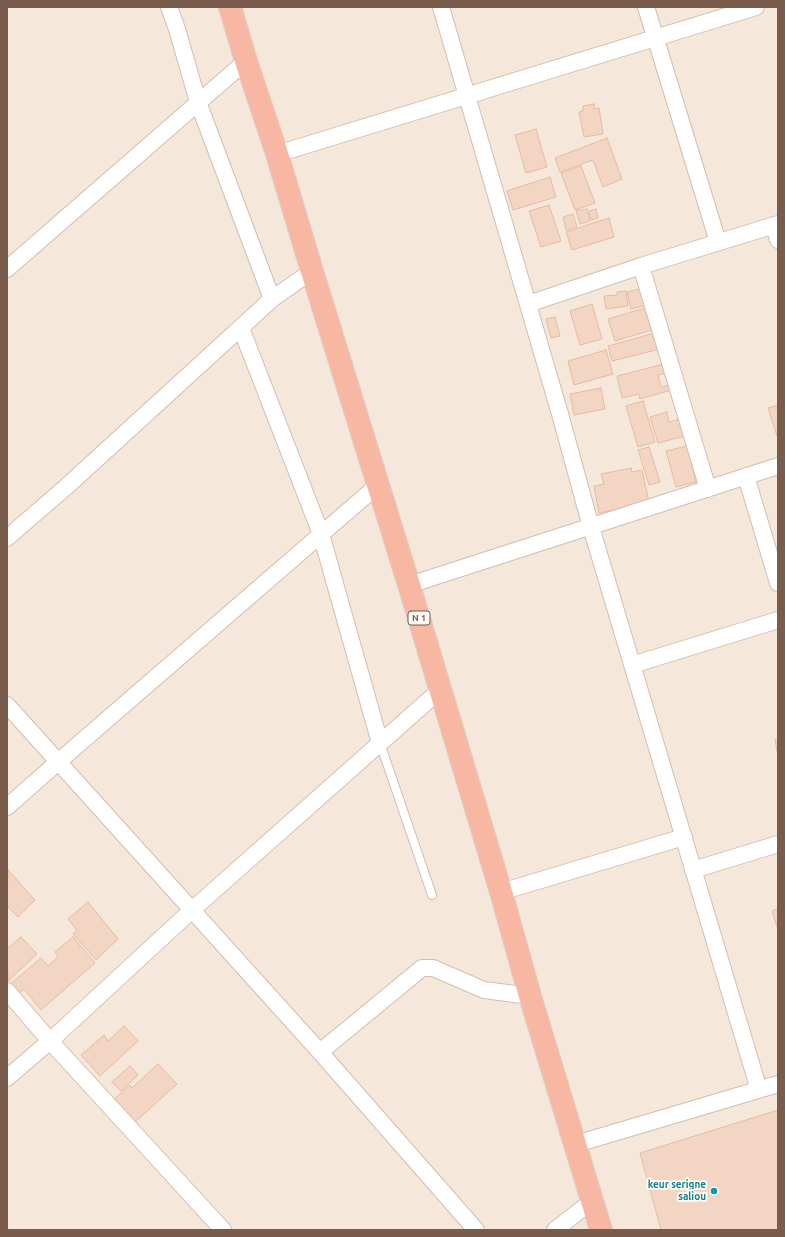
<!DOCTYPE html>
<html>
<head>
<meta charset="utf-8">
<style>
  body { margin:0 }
  #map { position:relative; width:785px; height:1237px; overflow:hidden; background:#fdf6ec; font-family:Ubuntu,sans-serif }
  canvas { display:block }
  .frame { position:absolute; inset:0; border:8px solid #7a5c4d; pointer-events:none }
</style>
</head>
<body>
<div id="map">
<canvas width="785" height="1237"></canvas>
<div class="frame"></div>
</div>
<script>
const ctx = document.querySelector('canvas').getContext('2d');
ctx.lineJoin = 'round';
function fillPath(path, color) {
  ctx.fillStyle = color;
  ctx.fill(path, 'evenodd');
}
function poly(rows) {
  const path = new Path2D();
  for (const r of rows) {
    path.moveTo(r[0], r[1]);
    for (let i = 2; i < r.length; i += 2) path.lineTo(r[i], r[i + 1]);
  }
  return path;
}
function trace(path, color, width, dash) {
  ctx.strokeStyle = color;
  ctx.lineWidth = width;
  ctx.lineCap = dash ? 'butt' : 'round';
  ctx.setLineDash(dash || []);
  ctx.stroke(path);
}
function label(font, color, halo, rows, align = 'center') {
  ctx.font = font + ' Ubuntu,sans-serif';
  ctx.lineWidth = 4;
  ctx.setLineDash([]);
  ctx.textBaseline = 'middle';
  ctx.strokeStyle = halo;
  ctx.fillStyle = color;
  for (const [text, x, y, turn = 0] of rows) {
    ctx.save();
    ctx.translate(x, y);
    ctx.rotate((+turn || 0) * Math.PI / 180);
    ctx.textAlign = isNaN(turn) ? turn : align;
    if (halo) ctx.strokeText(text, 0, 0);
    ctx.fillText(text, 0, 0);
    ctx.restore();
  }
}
fillPath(poly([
  [7,7,778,7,778,1230,7,1230]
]), '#f5e8da');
const building = poly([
  [594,104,594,109,599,108,603,134,584,137,579,112,583,111,583,106,594,104],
  [536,129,547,167,526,173,515,135,536,129],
  [607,138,622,179,603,187,593,160,560,172,555,158,607,138],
  [581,166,595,203,575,210,561,173,581,166],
  [550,177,556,197,513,210,507,191,550,177],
  [549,205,561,241,541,247,529,211,549,205],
  [587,209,590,221,580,224,576,211,587,209],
  [596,209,598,218,591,220,589,211,596,209],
  [573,214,577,227,566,230,563,217,573,214],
  [609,218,614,237,572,250,566,232,609,218],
  [643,288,647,305,631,309,627,292,643,288],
  [626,291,628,306,606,309,604,296,617,295,617,292,626,291],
  [592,304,602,339,580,345,570,311,592,304],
  [648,307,655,329,615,341,608,319,648,307],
  [555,317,560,336,551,338,546,319,555,317],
  [655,333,660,349,612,361,608,346,655,333],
  [606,350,613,374,574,385,568,361,606,350],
  [668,363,670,372,658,375,661,387,673,384,675,389,640,399,639,394,622,398,617,376,668,363],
  [601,388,605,409,574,415,570,394,601,388],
  [643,401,655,442,638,447,626,406,643,401],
  [778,405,778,435,777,436,768,408,778,405],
  [667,412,669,422,684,418,689,435,658,443,650,417,667,412],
  [687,446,696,482,676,487,666,451,687,446],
  [649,447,660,482,649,485,638,450,649,447],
  [631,468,632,472,642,470,649,502,599,513,594,486,604,484,601,474,631,468],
  [775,740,778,740,778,756,775,740],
  [8,870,35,900,18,917,7,906,8,870],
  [88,902,118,939,96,960,73,934,77,930,68,919,88,902],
  [778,909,778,930,772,911,778,909],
  [21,937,37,954,8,981,7,949,21,937],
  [73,937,95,963,41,1010,24,989,16,996,8,986,41,958,48,966,58,957,55,952,73,937],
  [124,1026,138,1041,100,1076,81,1055,104,1035,108,1041,124,1026],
  [158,1064,177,1084,134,1123,113,1100,130,1085,132,1088,158,1064],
  [130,1066,138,1075,121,1091,112,1082,130,1066],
  [778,1110,778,1230,661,1230,640,1153,778,1110]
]);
fillPath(building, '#f3d5c3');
trace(building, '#e6bba3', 1);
const lane = poly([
  [380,743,432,895]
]);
const street = poly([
  [169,7,177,29,198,102,272,299],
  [441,7,560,414,591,527,759,1090],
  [646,7,718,242],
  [277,154,756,7],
  [774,225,778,240],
  [641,266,708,489],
  [7,269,246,61],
  [528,304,641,266,778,224],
  [241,328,321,534,380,743],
  [746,476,778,583],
  [7,538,66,487,272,299,312,271],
  [409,585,778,466],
  [632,665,778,620],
  [7,705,320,1052,476,1230],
  [7,807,58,762,378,485],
  [693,870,778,844],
  [501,892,684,837],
  [7,991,50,1041,223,1230],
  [320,1052,422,968,433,968,484,990,530,996],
  [7,1078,50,1041,192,910,440,690],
  [576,1144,778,1084],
  [555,1230,592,1201]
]);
const highway = poly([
  [230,7,246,61,277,154,312,271,409,585,501,892,530,996,601,1230]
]);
trace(lane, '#d1beb0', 10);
trace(street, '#d1beb0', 18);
trace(highway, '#dad1cd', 24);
trace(lane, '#fff', 8);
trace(street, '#fff', 16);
trace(highway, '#f7b7a3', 22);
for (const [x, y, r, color] of [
  [714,1191,4,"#0f9aa8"]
]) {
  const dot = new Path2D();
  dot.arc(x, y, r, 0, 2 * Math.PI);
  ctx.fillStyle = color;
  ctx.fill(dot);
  trace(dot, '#fffaf3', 1.5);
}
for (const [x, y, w] of [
  [419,618,22]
]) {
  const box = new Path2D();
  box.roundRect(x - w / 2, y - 7, w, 14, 3);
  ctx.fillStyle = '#fffaf3';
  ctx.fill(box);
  trace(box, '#7a5c4d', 1);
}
label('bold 9px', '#7a5c4d', null, [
  ["N 1",419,618]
]);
label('bold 10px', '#0d838f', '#fffaf3', [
  ["keur serigne",706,1185],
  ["saliou",706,1197]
], 'right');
</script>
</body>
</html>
